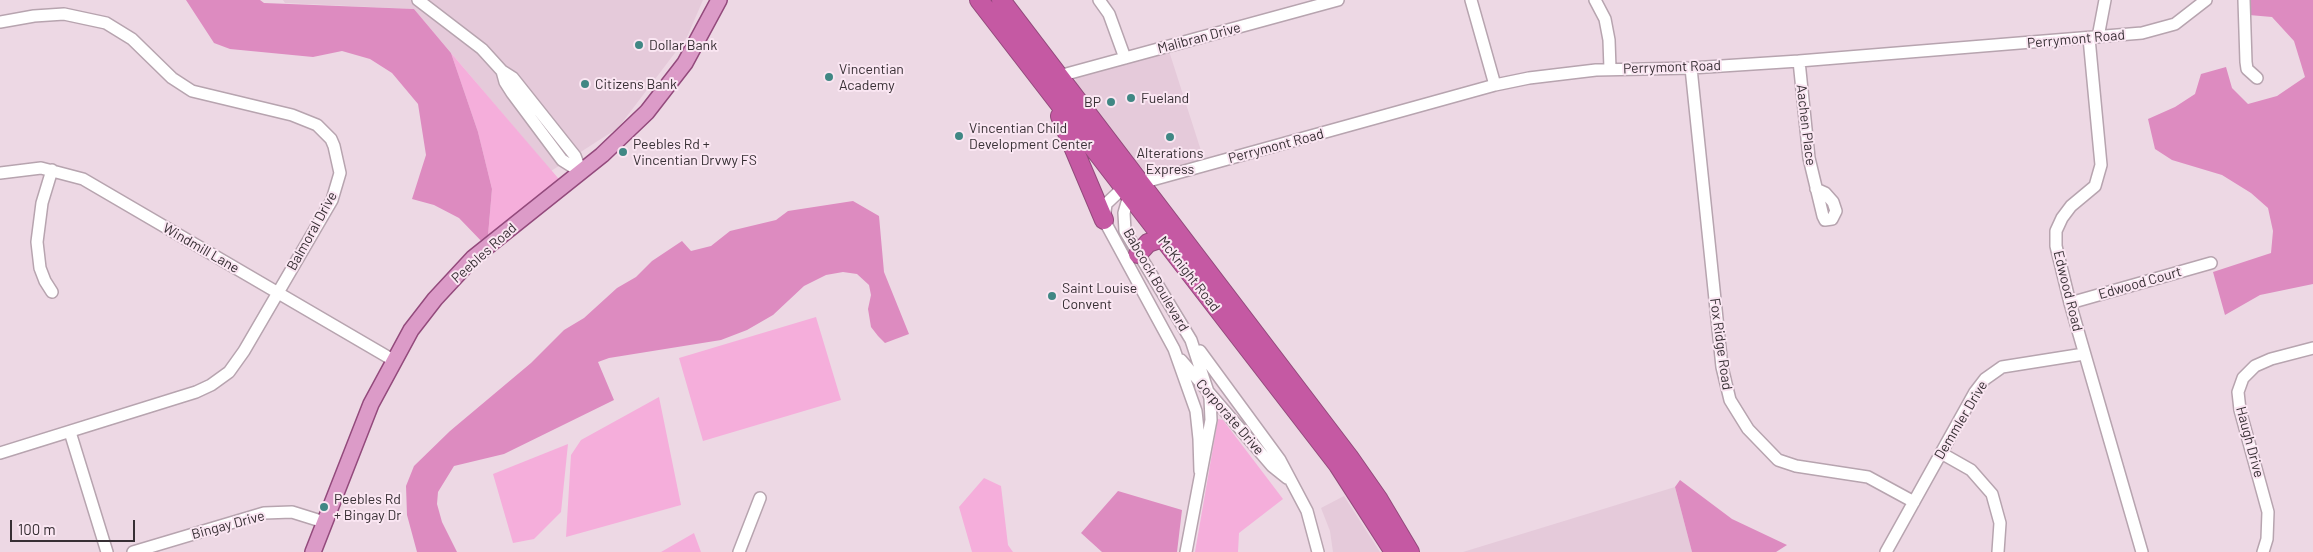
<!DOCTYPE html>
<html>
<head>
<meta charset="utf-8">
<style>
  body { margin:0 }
  #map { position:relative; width:2313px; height:552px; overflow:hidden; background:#edd8e4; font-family:Barlow,sans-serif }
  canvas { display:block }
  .scale { position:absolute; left:10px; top:520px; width:125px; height:22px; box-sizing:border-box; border:2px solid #372f34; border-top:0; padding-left:6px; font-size:15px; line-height:18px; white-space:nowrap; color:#372f34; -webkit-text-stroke:4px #fae6f2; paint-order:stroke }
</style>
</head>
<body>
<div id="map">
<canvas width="2313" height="552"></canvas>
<div class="scale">100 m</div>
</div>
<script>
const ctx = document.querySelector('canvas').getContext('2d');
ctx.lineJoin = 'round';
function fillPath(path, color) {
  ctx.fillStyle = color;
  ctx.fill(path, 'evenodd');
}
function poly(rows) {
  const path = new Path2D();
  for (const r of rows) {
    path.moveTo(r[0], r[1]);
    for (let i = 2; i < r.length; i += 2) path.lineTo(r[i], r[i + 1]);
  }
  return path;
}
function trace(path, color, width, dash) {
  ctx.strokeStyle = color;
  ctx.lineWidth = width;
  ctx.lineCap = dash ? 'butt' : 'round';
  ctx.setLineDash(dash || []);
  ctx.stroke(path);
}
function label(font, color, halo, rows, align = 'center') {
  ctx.font = font + ' Barlow,sans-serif';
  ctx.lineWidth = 4;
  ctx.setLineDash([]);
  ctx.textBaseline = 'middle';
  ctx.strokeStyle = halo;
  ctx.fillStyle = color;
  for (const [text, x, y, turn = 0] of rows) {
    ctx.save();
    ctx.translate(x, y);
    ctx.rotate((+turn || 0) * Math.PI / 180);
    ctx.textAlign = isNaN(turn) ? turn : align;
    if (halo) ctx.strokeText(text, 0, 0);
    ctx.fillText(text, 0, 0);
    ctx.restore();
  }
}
fillPath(poly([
  [283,0,703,0,687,37,618,128,551,171,414,9,285,3],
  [1169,51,1204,160,1151,174,1138,165,1075,84,1076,77],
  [1675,487,1692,552,1463,552],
  [1344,496,1380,552,1333,552,1330,531,1321,508]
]), '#e5cada');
fillPath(poly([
  [451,53,564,185,487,247,492,189,478,132],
  [816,317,841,400,703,441,679,358],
  [659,397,681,505,566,537,571,455,581,440],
  [1218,419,1223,420,1283,499,1239,533,1238,552,1195,552],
  [568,444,561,512,534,539,513,543,493,474],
  [984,478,1001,486,1008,545,1013,552,972,552,959,507],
  [694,533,701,552,661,552]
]), '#f5aedb');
fillPath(poly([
  [186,0,260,0,264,3,414,9,451,53,478,132,492,189,487,247,459,218,434,205,412,199,426,155,418,104,392,73,370,59,342,51,313,57,230,49,214,43],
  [2248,0,2313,0,2313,284,2260,295,2225,315,2213,272,2271,253,2273,231,2268,208,2251,193,2222,175,2172,160,2155,149,2148,119,2175,107,2195,94,2201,74,2226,67,2232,88,2248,104,2277,96,2305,77,2294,41,2272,17,2249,15],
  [853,201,879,216,884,272,909,334,885,343,878,336,871,327,868,309,871,295,869,285,857,274,843,272,826,275,804,286,773,315,747,330,721,340,609,358,598,362,614,400,504,454,454,466,438,492,437,504,442,522,457,552,417,552,407,515,406,486,414,466,450,431,531,363,564,330,584,318,617,288,636,277,652,261,682,241,691,251,711,246,730,231,776,220,788,211],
  [1680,480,1732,519,1787,545,1776,552,1692,552,1675,487],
  [1118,491,1182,510,1177,552,1102,552,1081,533]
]), '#dd8bc0');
const minor = poly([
  [418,0,482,49,502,71,513,78,575,156,581,172],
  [1099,0,1109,14,1125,58],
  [1471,0,1495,85],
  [1595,0,1605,19,1609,40,1610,69],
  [2244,0,2246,62,2247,69,2257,78],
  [0,22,34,16,64,14,106,23,132,39,172,78,192,91,292,115,317,125,331,139,334,146,340,173,332,200,244,351,229,372,211,385,196,392,0,453],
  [2098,37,2105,0],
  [2089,38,2101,165,2095,186,2071,206,2062,218,2056,231,2056,246,2070,303,2142,552],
  [1799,61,1809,158,1823,216,1825,220,1832,219,1836,211,1833,202,1825,193,1816,189],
  [1691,68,1722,367,1730,400,1748,429,1778,460,1796,466,1868,477,1914,502],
  [502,71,505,82,512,93,562,160,581,172],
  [1059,76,1338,0],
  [52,170,42,203,37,242,40,268,45,281,52,292],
  [0,173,41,168,83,179,393,360],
  [1130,192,1124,213,1125,231,1191,340,1210,398,1211,420,1186,552],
  [2070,303,2211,263],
  [1200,351,1280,460,1307,511,1318,552],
  [1181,360,1272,466,1287,478],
  [70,432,107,552],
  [1941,453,1971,470,1992,494,2000,523,1998,552],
  [1200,471,1199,439,1196,411,1174,349,1104,220,1106,204,1123,188,1495,85,1529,78,1596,70,1691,68,1799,61,2142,33,2175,24,2206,0],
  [133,552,264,513,292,512,324,522],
  [739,552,760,498],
  [1886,552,1975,392,1985,379,2002,367,2084,354],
  [2263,552,2267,539,2268,512,2240,410,2238,392,2243,378,2255,366,2271,359,2313,348]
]);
const major = poly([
  [313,552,371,404,411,330,435,299,473,258,602,155,647,112,685,63,719,0]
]);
const highway = poly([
  [979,0,1338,465,1394,552],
  [1001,0,1349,457,1379,500,1410,552],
  [1060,116,1104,220],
  [1138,254,1148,243,1162,238]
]);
trace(minor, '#b7a4af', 14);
trace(major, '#934a7c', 18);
trace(highway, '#934a7c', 20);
trace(minor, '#fff', 11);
trace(major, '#dc9bc8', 15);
trace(highway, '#c559a3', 18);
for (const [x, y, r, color] of [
  [639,45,5,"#408784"],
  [829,77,5,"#408784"],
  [585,84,5,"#408784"],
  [1131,98,5,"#408784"],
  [1111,102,5,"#408784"],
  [959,136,5,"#408784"],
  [1170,137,5,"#408784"],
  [623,152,5,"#408784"],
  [1052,296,5,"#408784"],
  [324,507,5,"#408784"]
]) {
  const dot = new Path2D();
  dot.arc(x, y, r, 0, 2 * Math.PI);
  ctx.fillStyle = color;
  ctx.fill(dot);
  trace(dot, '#fae6f2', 2);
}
label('14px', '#372f34', '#fae6f2', [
  ["Malibran Drive",1199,38,-15],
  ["Perrymont Road",2076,39,-5],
  ["Perrymont Road",1672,67,-2],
  ["Aachen Place",1806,125,83],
  ["Perrymont Road",1276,146,-15],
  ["Balmoral Drive",312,231,-61],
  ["Windmill Lane",201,248,30],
  ["Peebles Road",484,253,-42],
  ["McKnight Road",1189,274,52],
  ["Babcock Boulevard",1156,280,60],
  ["Edwood Court",2140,283,-16],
  ["Edwood Road",2068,291,76],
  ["Fox Ridge Road",1721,344,82],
  ["Corporate Drive",1230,417,49],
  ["Demmler Drive",1961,420,-59],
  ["Haugh Drive",2250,442,75],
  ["Bingay Drive",228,525,-15]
]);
label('14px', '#372f34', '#fae6f2', [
  ["Dollar Bank",649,45],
  ["Vincentian",839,69],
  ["Academy",839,85],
  ["Citizens Bank",595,84],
  ["Fueland",1141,98],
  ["BP",1101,102,"right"],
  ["Vincentian Child",969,128],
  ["Development Center",969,144],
  ["Peebles Rd +",633,144],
  ["Vincentian Drvwy FS",633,160],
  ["Alterations",1170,153,"center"],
  ["Express",1170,169,"center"],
  ["Saint Louise",1062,288],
  ["Convent",1062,304],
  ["Peebles Rd",334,499],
  ["+ Bingay Dr",334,515]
], 'left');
</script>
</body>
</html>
